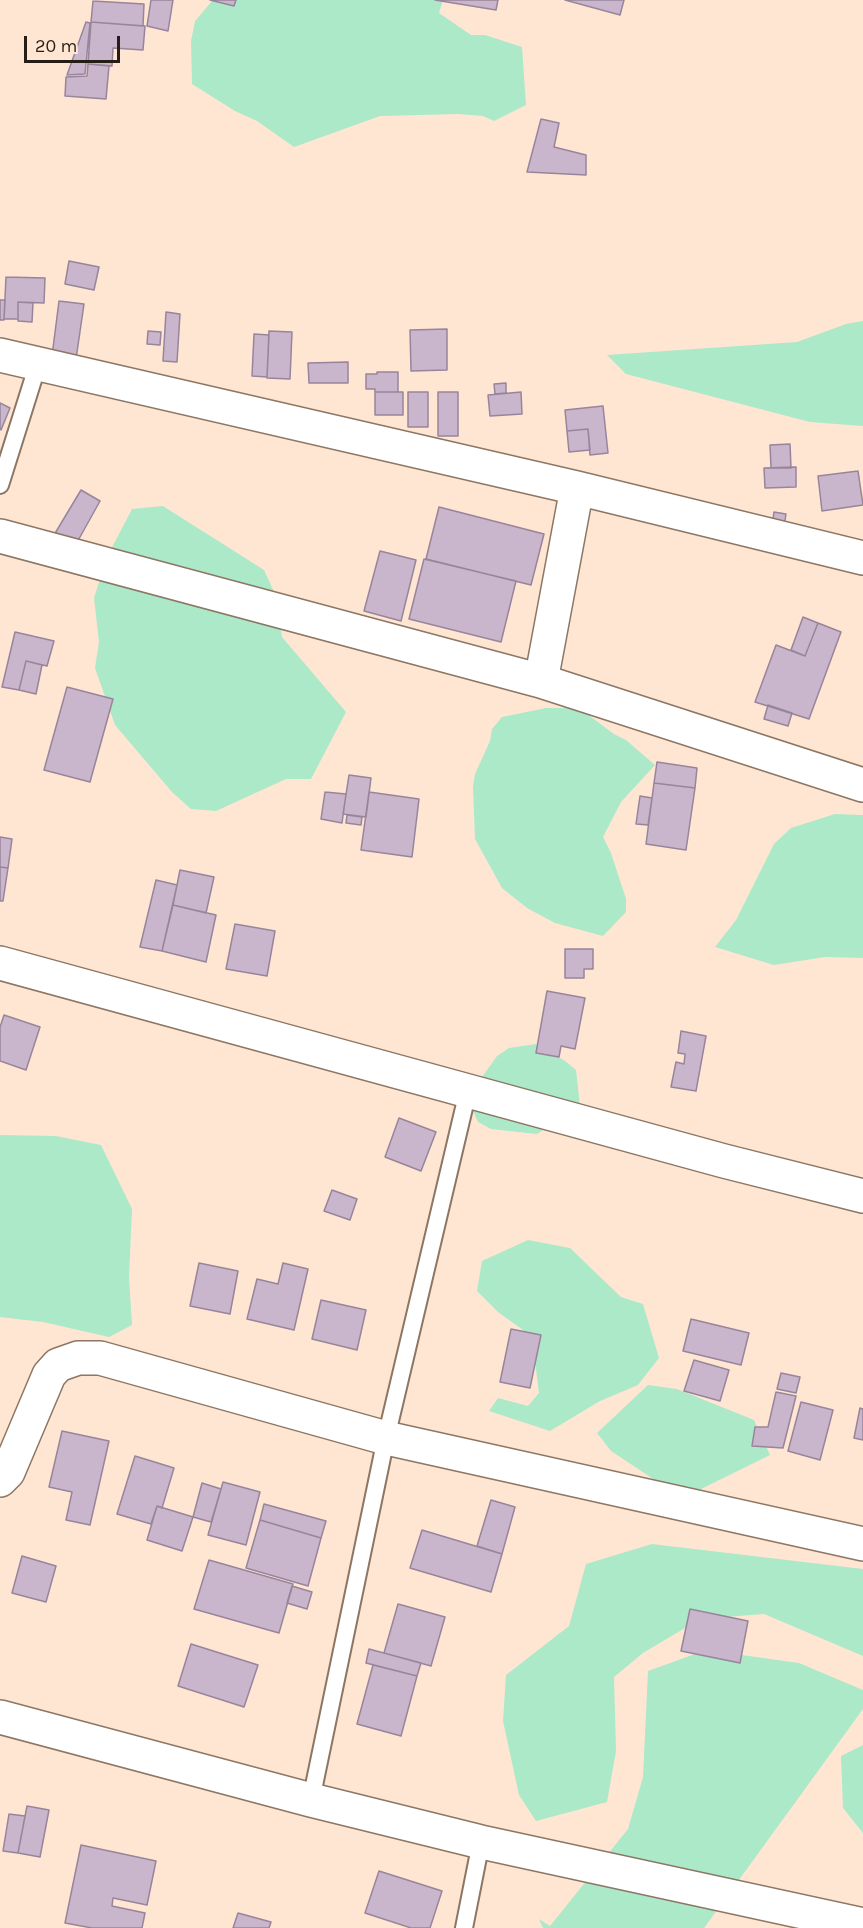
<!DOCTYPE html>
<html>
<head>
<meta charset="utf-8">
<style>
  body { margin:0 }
  #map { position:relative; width:863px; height:1928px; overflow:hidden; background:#ffe6d2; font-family:Karla,sans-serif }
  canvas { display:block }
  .scale { position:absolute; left:24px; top:36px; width:96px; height:27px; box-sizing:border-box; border:3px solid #261e16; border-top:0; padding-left:8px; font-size:18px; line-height:21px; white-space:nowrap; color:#261e16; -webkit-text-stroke:4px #ffe6d2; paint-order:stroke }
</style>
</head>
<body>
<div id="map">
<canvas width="863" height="1928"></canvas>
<div class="scale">20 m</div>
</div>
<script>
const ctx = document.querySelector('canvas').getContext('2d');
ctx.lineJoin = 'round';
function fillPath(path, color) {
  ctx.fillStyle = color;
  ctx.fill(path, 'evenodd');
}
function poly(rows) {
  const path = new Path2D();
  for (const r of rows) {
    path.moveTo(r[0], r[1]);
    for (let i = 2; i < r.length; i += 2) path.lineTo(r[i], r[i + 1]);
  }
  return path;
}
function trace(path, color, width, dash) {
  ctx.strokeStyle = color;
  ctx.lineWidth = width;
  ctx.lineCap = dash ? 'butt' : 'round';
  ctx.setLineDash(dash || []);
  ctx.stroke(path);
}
fillPath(poly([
  [213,0,443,0,439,13,471,35,485,35,522,47,526,105,494,121,483,116,458,114,380,116,294,147,257,121,235,111,192,84,191,41,195,21],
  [863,321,863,426,810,422,626,374,607,355,797,342,846,324],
  [163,506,264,570,275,594,282,637,346,712,311,779,286,779,216,811,191,809,172,792,115,725,95,668,99,642,94,598,107,557,132,509],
  [546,708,579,708,614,734,626,740,655,765,621,802,603,837,611,853,626,899,626,912,603,936,555,923,527,908,502,888,475,839,473,787,475,774,490,741,492,729,502,717],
  [835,814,863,815,863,958,825,957,774,965,715,947,736,920,774,844,791,828],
  [536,1044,565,1061,576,1070,580,1106,537,1134,491,1129,478,1122,468,1100,456,1105,477,1084,497,1056,509,1048],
  [0,1135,56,1136,101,1145,132,1209,129,1278,132,1325,109,1337,43,1322,0,1317],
  [528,1240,570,1248,621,1297,643,1304,659,1358,638,1385,600,1401,550,1431,489,1411,498,1398,528,1406,539,1393,534,1354,523,1330,498,1312,477,1291,482,1261],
  [648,1385,677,1389,754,1420,770,1455,691,1494,676,1494,611,1451,597,1433],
  [652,1544,863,1569,863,1656,764,1614,700,1619,643,1653,614,1677,616,1751,607,1802,536,1821,519,1795,503,1721,506,1675,569,1626,586,1564],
  [706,1650,799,1663,863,1690,863,1709,704,1928,543,1928,539,1919,550,1926,628,1829,643,1777,648,1671],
  [863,1745,863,1833,843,1808,841,1756]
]), '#abe9c8');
const building = poly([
  [151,0,173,0,168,31,147,26,151,0],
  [210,0,236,0,234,6,210,0],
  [435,0,498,0,496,10,435,0],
  [565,0,624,0,620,15,565,0],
  [93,1,144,4,143,26,91,22,93,1],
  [86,22,90,23,85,74,67,75,86,22],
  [91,22,145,26,143,50,113,48,112,66,88,64,91,22],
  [88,64,109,66,106,99,65,96,66,77,87,76,88,64],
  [541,119,559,123,554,147,586,155,586,175,527,172,541,119],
  [69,261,99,267,94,290,65,284,69,261],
  [6,277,45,278,44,303,18,302,18,319,4,319,6,277],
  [0,300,5,300,4,320,0,320,0,300],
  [59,301,84,304,76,359,52,356,59,301],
  [18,302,33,303,32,322,18,321,18,302],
  [166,312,180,314,177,362,163,361,166,312],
  [447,329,447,370,411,371,410,330,447,329],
  [148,331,161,332,160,345,147,344,148,331],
  [269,331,292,332,290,379,267,378,269,331],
  [254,334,269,335,267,377,252,376,254,334],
  [348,362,348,383,309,383,308,363,348,362],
  [377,372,398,372,398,392,375,392,375,389,366,389,366,374,377,374,377,372],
  [506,383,506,393,495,394,494,384,506,383],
  [375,392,403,392,403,415,375,415,375,392],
  [408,392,428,392,428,427,408,427,408,392],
  [438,392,458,392,458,436,438,436,438,392],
  [521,392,522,414,490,416,488,395,521,392],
  [0,403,10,408,1,430,0,429,0,403],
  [603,406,608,453,590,455,588,429,567,431,565,410,603,406],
  [588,429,590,450,569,452,567,431,588,429],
  [790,444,791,468,771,468,770,445,790,444],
  [796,467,796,487,765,488,764,468,796,467],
  [858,471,863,505,822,511,818,476,858,471],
  [81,490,100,501,75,546,54,535,81,490],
  [439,507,544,534,531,585,426,559,439,507],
  [774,512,786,514,784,527,772,526,774,512],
  [380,551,416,560,401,621,364,611,380,551],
  [424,559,516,581,501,642,409,619,424,559],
  [803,617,818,623,805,656,791,650,803,617],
  [818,623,841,632,809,719,755,702,776,645,805,656,818,623],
  [15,632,54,641,47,666,26,661,19,690,2,687,15,632],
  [26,661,42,665,36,694,19,690,26,661],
  [67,687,113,699,90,782,44,770,67,687],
  [768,705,792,713,788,726,764,719,768,705],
  [657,762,697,768,695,788,654,783,657,762],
  [349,775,371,778,366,817,343,814,349,775],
  [654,783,695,788,686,850,646,844,654,783],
  [325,792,346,794,342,823,321,819,325,792],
  [369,792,419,799,412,857,361,850,369,792],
  [640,796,652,798,648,825,636,824,640,796],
  [347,815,362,817,361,825,346,823,347,815],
  [0,837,12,839,8,868,0,867,0,837],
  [0,867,8,868,3,901,0,901,0,867],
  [180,870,214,877,206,913,173,905,180,870],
  [156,880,177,885,162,951,140,947,156,880],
  [173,905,216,915,206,962,162,951,173,905],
  [235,924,275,931,267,976,226,969,235,924],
  [565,949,593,949,593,969,584,969,584,978,565,978,565,949],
  [547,991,585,998,575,1049,561,1046,559,1057,536,1053,547,991],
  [4,1015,40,1027,26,1070,0,1061,0,1027,4,1015],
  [681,1031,706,1036,696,1091,671,1087,676,1062,684,1064,685,1054,678,1053,681,1031],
  [399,1118,436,1132,421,1171,385,1157,399,1118],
  [332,1190,357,1199,350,1220,324,1211,332,1190],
  [199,1263,238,1271,230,1314,190,1306,199,1263],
  [283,1263,308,1269,294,1330,247,1319,257,1279,278,1284,283,1263],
  [321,1300,366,1310,357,1350,312,1339,321,1300],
  [691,1319,749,1333,741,1365,683,1351,691,1319],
  [511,1329,541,1335,530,1388,500,1382,511,1329],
  [694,1360,729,1370,720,1401,684,1391,694,1360],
  [781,1373,800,1377,796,1393,777,1389,781,1373],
  [776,1392,796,1396,783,1448,752,1446,755,1427,768,1427,776,1392],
  [801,1402,833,1410,820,1460,788,1451,801,1402],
  [860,1408,863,1409,863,1440,854,1438,860,1408],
  [62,1431,109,1441,90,1525,66,1520,72,1492,49,1487,62,1431],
  [135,1456,174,1468,162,1508,157,1506,151,1524,117,1514,135,1456],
  [223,1482,260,1492,246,1545,208,1535,223,1482],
  [202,1483,221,1489,211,1522,193,1517,202,1483],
  [491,1500,515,1507,502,1554,477,1546,491,1500],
  [264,1504,326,1521,321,1538,260,1520,264,1504],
  [157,1506,193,1517,182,1551,147,1540,157,1506],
  [260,1520,321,1538,308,1586,246,1568,260,1520],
  [422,1530,502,1554,491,1592,410,1568,422,1530],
  [22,1556,56,1566,46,1602,12,1593,22,1556],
  [209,1560,293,1584,279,1633,194,1609,209,1560],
  [292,1586,312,1592,307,1609,287,1603,292,1586],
  [398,1604,445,1617,431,1666,384,1653,398,1604],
  [690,1609,748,1621,740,1663,681,1651,690,1609],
  [191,1644,258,1665,244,1707,178,1686,191,1644],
  [369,1649,421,1663,417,1676,366,1663,369,1649],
  [373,1665,417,1676,401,1736,357,1724,373,1665],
  [27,1806,49,1810,40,1857,18,1853,27,1806],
  [9,1814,25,1816,18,1853,3,1851,9,1814],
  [81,1845,156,1861,147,1905,113,1898,112,1906,145,1913,142,1928,92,1928,65,1923,81,1845],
  [379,1871,442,1891,430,1928,411,1928,365,1913,379,1871],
  [238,1913,271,1922,269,1928,233,1928,238,1913]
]);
fillPath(building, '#c9b5cc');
trace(building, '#98859b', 1.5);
const lane = poly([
  [0,485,38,364],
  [311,1800,386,1438,468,1091],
  [464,1928,481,1842]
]);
const street = poly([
  [0,355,577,488,863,558],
  [0,536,541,681,863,785],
  [541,681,577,488],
  [0,963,724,1161,863,1196],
  [0,1480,8,1472,49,1375,58,1365,78,1358,100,1358,386,1438,863,1544],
  [0,1717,311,1800,481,1842,863,1925]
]);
trace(lane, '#8c7664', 20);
trace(street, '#8c7664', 36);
trace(lane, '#fff', 16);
trace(street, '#fff', 33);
</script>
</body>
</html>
